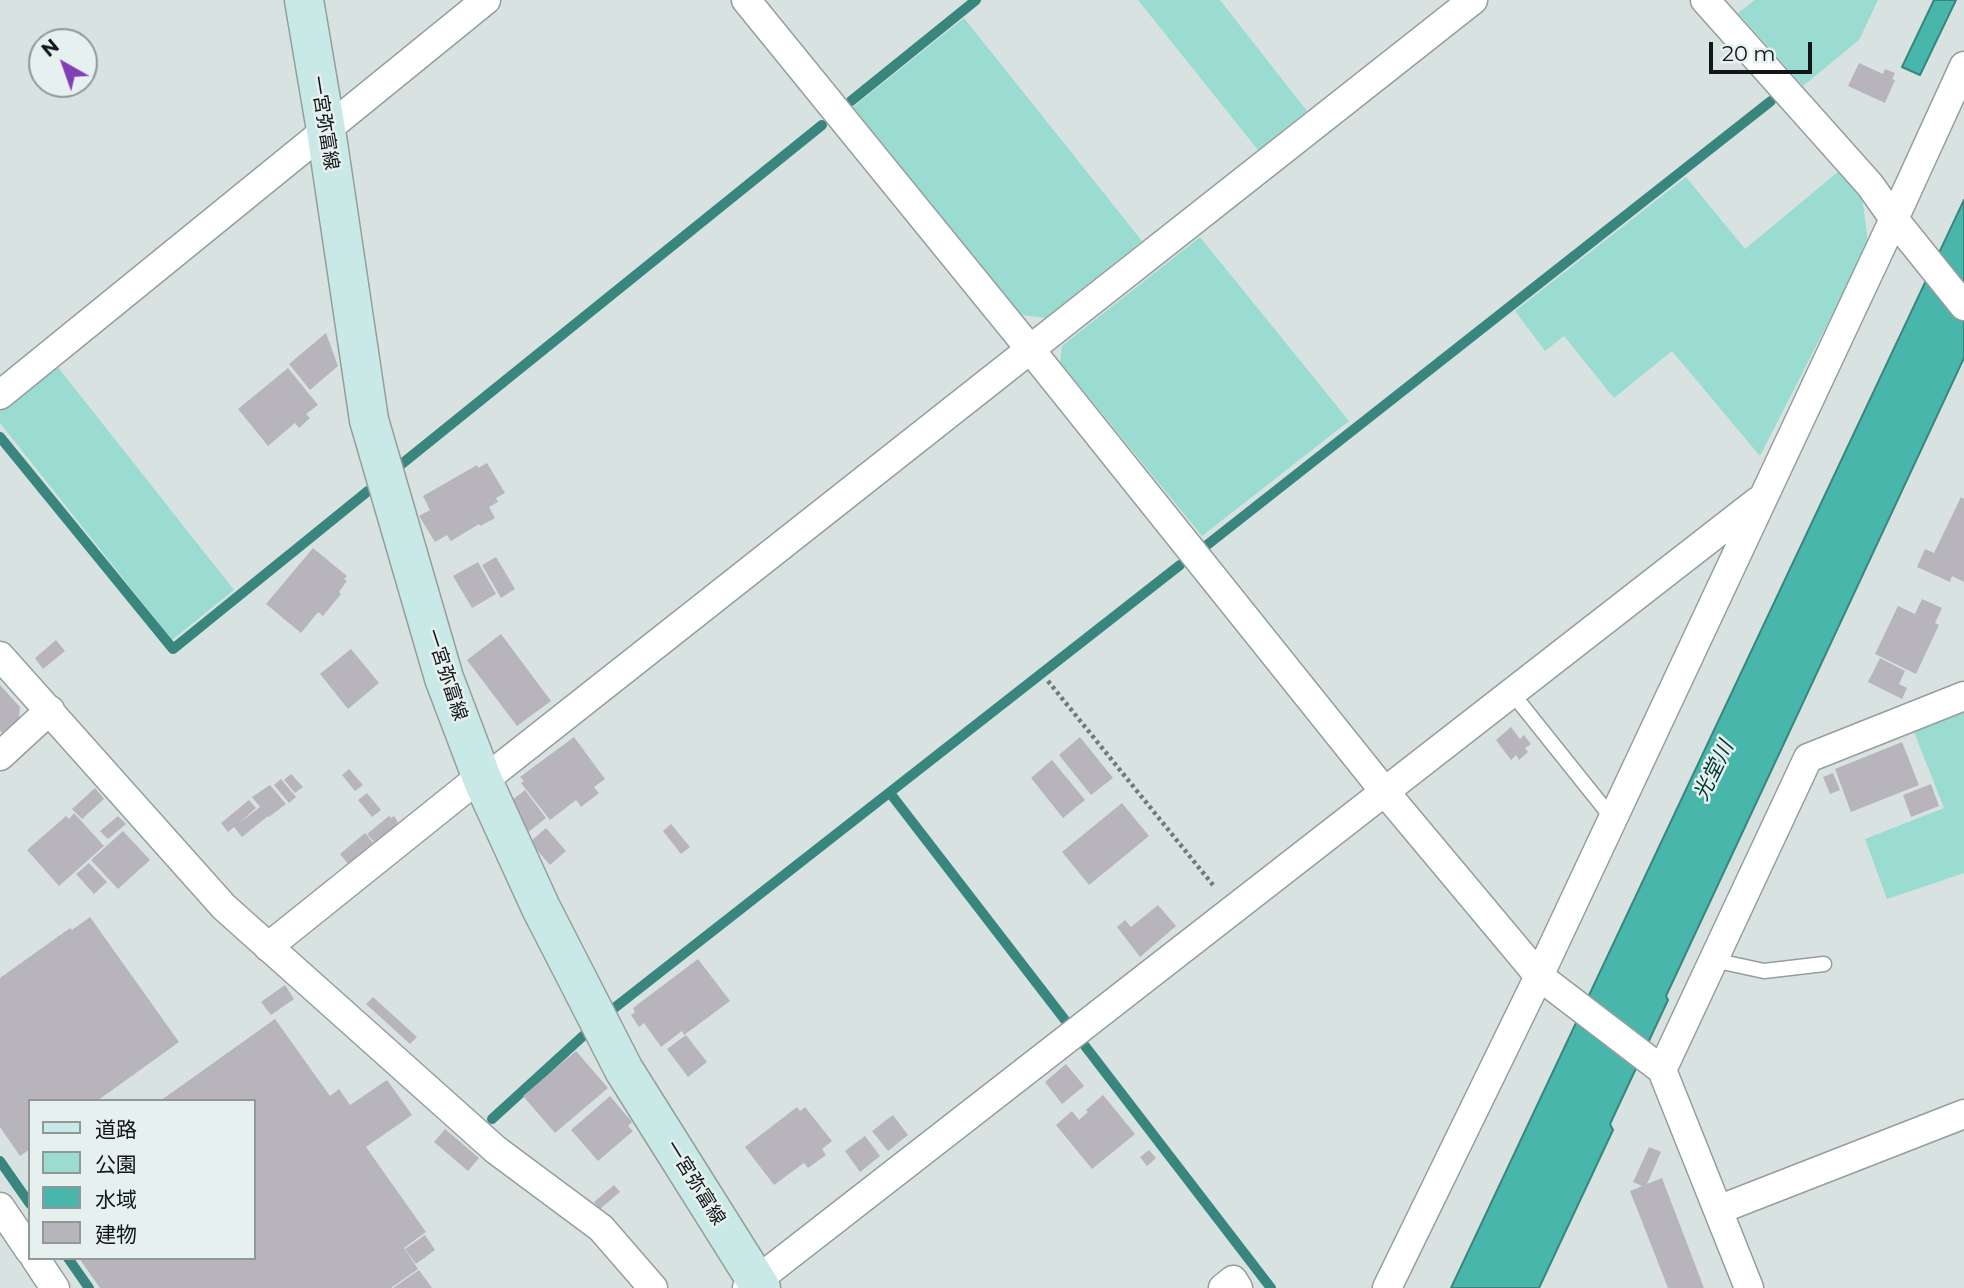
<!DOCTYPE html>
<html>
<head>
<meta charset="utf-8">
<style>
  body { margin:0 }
  #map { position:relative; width:1964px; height:1288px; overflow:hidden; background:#d8e3e1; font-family:Montserrat,"Noto Sans JP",sans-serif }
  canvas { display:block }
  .legend { position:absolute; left:28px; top:1099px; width:228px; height:161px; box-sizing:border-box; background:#e5f0ef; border:2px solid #919998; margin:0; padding:9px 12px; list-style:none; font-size:21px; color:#121616 }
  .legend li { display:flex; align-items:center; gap:14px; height:35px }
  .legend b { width:35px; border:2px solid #919998 }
  .north { position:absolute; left:28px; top:28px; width:70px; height:70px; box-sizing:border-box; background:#e5f0ef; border:2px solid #919998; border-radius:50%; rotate:320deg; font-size:19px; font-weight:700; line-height:28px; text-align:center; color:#121616 }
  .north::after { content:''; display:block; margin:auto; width:24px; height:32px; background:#813fb4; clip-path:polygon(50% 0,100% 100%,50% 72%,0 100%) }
  .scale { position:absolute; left:1709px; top:42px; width:103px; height:32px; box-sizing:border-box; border:4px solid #121616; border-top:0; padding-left:9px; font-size:21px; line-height:24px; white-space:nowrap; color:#121616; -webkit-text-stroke:5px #e5f0ef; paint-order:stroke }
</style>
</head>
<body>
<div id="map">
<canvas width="1964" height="1288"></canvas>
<ul class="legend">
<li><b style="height:9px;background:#c9e9e6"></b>道路</li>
<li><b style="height:19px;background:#9adbd2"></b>公園</li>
<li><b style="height:19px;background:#49b6ab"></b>水域</li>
<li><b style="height:19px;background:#b8b4bc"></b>建物</li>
</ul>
<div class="north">N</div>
<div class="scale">20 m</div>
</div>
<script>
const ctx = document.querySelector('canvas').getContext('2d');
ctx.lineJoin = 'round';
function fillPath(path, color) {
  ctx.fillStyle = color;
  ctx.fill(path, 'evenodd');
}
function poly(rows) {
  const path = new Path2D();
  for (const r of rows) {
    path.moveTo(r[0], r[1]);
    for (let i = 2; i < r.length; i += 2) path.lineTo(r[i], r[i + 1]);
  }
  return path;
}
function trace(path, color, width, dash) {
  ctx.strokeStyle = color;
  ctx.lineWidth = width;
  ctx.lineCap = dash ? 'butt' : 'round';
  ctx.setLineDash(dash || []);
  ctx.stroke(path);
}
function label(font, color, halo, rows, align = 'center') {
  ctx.font = font + ' Montserrat,"Noto Sans JP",sans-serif';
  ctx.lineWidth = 5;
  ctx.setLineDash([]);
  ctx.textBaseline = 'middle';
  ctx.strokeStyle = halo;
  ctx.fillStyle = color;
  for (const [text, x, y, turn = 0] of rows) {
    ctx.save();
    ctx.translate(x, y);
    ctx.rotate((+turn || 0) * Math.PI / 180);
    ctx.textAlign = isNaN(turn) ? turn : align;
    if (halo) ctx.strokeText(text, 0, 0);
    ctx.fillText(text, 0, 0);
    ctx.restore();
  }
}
fillPath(poly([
  [1138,0,1220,0,1307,111,1258,150],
  [1755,0,1878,0,1859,40,1803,86,1738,13],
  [964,18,1142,241,1045,318,1022,315,853,107],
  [1839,171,1862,196,1868,244,1760,456,1672,351,1614,398,1564,336,1545,351,1515,311,1686,177,1745,249],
  [1200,237,1349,421,1202,536,1060,362,1062,346],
  [57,366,234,590,172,640,0,423,0,411],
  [1964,712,1964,873,1887,899,1865,839,1944,808,1914,732]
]), '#9adbd2');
const water = poly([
  [1934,0,1956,0,1920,75,1902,67,1934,0],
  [1964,200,1964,358,1666,996,1668,1000,1610,1124,1613,1130,1539,1288,1451,1288,1964,200]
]);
fillPath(water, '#49b6ab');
trace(water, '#38867e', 2);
trace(poly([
  [851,101,976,0],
  [0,437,173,649,368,491],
  [398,467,822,125],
  [1207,545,1771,101],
  [890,793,1065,1020],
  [613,1009,1180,565],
  [1085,1046,1271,1288],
  [492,1119,583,1036],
  [0,1161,30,1204],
  [68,1258,89,1288]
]), '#38867e', 10);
fillPath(poly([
  [1859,63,1883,74,1885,69,1895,73,1892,79,1895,80,1885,103,1848,86],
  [326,333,338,366,310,390,289,364],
  [288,368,318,405,306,414,310,418,299,428,295,423,268,446,238,409],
  [487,463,505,493,496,498,498,502,489,507,495,518,480,526,479,524,451,541,447,535,435,542,419,516,430,510,423,496,477,465,478,468],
  [1961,497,1964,499,1964,582,1952,576,1950,582,1917,567,1925,549,1934,553],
  [313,548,347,576,344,579,347,581,339,592,341,594,323,616,318,612,301,633,266,604],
  [496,557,515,589,501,598,482,565],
  [478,562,496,594,472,608,453,576],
  [1922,599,1942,608,1935,623,1939,625,1916,674,1875,654,1898,606,1915,614],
  [501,634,551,701,517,726,467,660],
  [56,640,65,651,43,669,35,658],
  [351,649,379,683,348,709,320,674],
  [1880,658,1905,671,1899,684,1907,688,1902,699,1868,682],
  [0,685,20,707,19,718,2,733,0,731],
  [1511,727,1520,739,1524,735,1531,744,1525,748,1528,752,1519,760,1516,755,1511,760,1496,740],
  [574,737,605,779,594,787,599,793,581,807,576,800,550,820,521,783,524,781,520,777],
  [1080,737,1113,778,1091,795,1059,755],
  [1902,742,1919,785,1851,812,1835,769],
  [1052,760,1085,800,1063,818,1031,778],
  [349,769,363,785,355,791,342,775],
  [1833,773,1840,790,1830,794,1823,777],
  [291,774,303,787,295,793,284,780],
  [281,779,296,797,289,803,274,785],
  [1931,784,1939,806,1911,817,1903,795],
  [270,785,286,804,269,817,268,816,242,837,234,827,228,832,221,823,249,800,256,808,238,824,260,807,252,797],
  [95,788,104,799,82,819,72,809],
  [525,790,546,818,526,834,511,801],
  [367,793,381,810,372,817,358,800],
  [1122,803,1149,836,1089,885,1062,852],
  [74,813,104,846,59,886,27,850,66,816,69,819],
  [118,816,126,824,108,839,100,831],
  [389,816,391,818,394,816,398,822,396,824,397,826,375,843,367,834],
  [671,824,690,847,681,854,663,831],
  [546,828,566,851,550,865,530,842],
  [123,831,150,860,118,889,91,860],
  [365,833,374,844,349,865,340,854],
  [89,863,107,882,94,894,76,874],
  [1158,905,1176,926,1140,957,1117,927,1125,920,1131,927],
  [90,917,179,1042,97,1101,30,1101,30,1149,20,1156,0,1127,0,978,70,928,72,930],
  [698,959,730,1001,684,1035,682,1031,661,1047,644,1023,639,1027,631,1015,635,1012,633,1008],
  [285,985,294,999,271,1015,261,1002],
  [373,997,417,1037,410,1044,366,1004],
  [275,1019,330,1096,339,1089,350,1105,387,1080,412,1115,366,1147,426,1232,404,1248,418,1269,391,1288,100,1288,79,1258,254,1258,254,1101,160,1101],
  [686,1035,707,1062,688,1077,667,1049],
  [576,1051,608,1088,555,1133,523,1096],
  [1066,1064,1084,1086,1062,1104,1045,1082],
  [1103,1095,1135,1134,1092,1169,1056,1125,1072,1111,1079,1120,1088,1112,1086,1110],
  [610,1096,632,1122,628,1126,633,1131,598,1161,571,1130],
  [797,1107,800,1111,805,1107,832,1141,822,1149,826,1155,808,1168,804,1163,774,1185,745,1147],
  [893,1115,908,1135,888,1151,872,1131],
  [445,1129,479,1158,468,1171,434,1142],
  [865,1136,880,1156,860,1172,845,1151],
  [1649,1147,1661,1152,1647,1184,1662,1178,1704,1288,1668,1288,1630,1191,1642,1186,1633,1182],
  [1149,1150,1156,1158,1147,1166,1140,1157],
  [614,1185,620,1192,600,1209,594,1202],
  [425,1235,435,1250,416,1264,405,1249],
  [419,1270,432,1288,393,1288]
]), '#b8b4bc');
const lane = poly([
  [1512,693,1612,818],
  [1713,960,1764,971,1824,964]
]);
const street = poly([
  [746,0,1030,349,1385,792,1539,976,1662,1070,1749,1288],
  [1705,0,1870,185,1894,219,1964,306],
  [0,395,486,0],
  [0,656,224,907,496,1150,601,1228,653,1288],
  [0,756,50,710],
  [483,781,1473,0],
  [268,947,481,776],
  [1662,1070,1808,758,1964,696],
  [0,1207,30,1251],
  [1718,1210,1964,1114],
  [35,1258,55,1288],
  [747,1288,1758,501],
  [1223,1288,1233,1280,1238,1288],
  [1387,1288,1539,976,1894,219,1964,66]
]);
const secondary = poly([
  [304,0,326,130,369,420,444,678,483,781,541,908,624,1070,761,1288]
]);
trace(lane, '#949f9d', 17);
trace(street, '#949f9d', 31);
trace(secondary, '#949f9d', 41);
trace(poly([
  [1048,681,1213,885]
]), '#727978', 4.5, [3.5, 3.5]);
trace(lane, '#fff', 14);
trace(street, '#fff', 28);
trace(secondary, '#c9e9e6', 38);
label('19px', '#121616', '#e5f0ef', [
  ["一宮弥富線",324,123,81],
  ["一宮弥富線",446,675,72],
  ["一宮弥富線",695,1183,58]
]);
label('italic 21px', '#003530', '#e5f0ef', [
  ["光堂川",1714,771,-64]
]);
</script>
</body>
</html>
